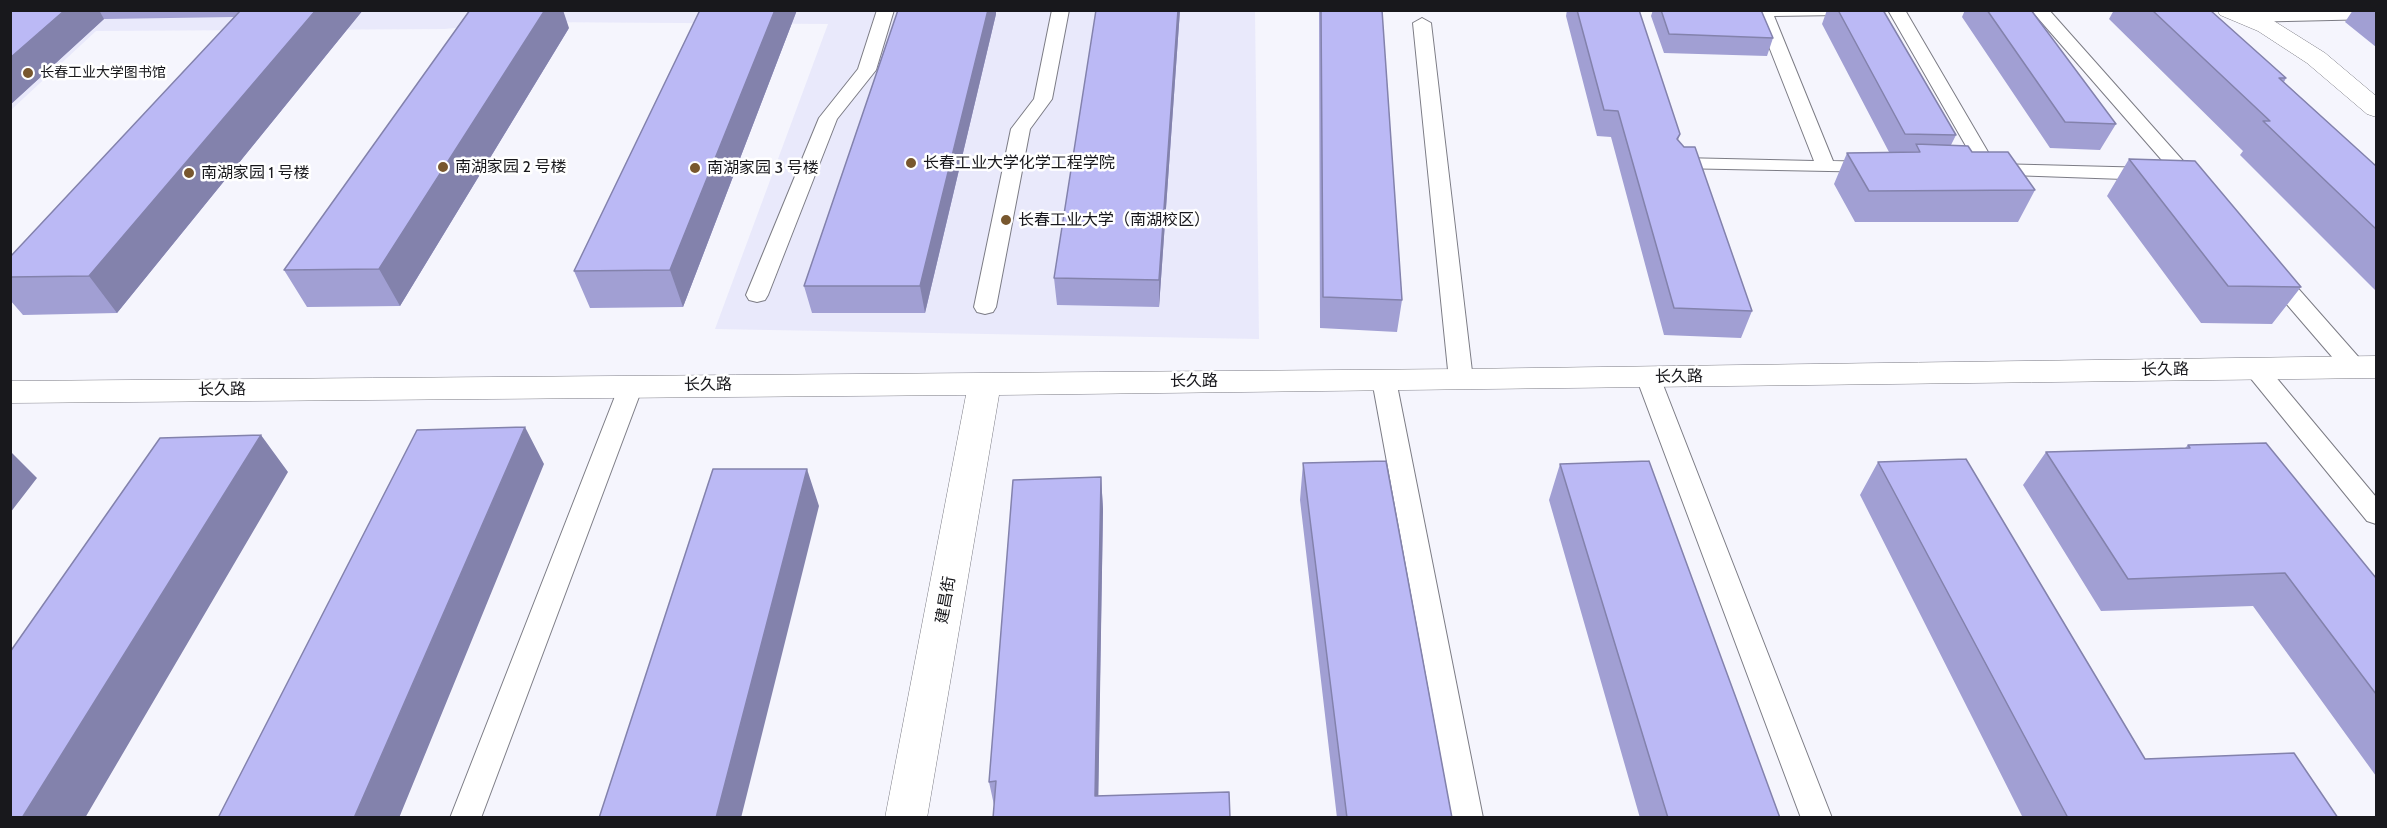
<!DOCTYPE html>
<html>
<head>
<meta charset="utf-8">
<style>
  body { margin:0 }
  #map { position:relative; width:2387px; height:828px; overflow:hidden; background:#f5f5fd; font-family:Cabin,sans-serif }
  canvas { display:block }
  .frame { position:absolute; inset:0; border:12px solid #18181c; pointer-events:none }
</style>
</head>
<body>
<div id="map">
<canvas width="2387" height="828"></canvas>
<div class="frame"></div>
</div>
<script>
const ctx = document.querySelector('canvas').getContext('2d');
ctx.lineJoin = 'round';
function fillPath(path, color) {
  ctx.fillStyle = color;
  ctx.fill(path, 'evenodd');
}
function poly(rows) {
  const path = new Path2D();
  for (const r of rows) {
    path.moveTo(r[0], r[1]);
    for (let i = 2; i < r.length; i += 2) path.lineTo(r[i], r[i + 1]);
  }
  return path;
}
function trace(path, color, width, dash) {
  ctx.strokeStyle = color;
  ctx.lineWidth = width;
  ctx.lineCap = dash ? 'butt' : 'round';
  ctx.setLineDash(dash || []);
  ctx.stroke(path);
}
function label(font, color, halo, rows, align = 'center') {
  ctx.font = font + ' Cabin,"Noto Sans SC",sans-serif';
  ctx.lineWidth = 5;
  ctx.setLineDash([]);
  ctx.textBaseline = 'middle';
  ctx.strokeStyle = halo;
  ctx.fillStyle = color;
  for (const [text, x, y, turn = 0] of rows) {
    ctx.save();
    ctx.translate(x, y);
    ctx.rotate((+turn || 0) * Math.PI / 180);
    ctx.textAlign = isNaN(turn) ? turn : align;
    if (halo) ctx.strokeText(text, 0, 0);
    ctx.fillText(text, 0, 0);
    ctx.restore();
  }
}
fillPath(poly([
  [11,11,1255,11,1259,339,715,329,828,24,531,22,444,29,96,31,11,110]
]), '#e9e9fb');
const lane = poly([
  [877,10,894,10,876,70,837,119,768,295,765,300,757,302,749,300,746,295,819,118,858,69,877,10],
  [1052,10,1069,10,1052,99,1030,129,996,307,993,312,985,314,977,312,974,307,1011,129,1034,99,1052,10],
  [1848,10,1840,15,1774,16,1833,161,1873,162,1883,168,1880,172,1674,168,1671,164,1681,158,1814,161,1755,11,1848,10],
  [1888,10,1905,10,1995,164,2152,168,2159,170,2162,174,2159,178,2152,180,1982,174,1888,10],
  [2031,10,2049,10,2201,181,2204,185,2201,189,2187,189,2031,10],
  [2376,10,2376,19,2243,22,2234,17,2243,12,2376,10],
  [1422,18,1431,23,1473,380,1469,386,1461,388,1453,386,1449,380,1413,23,1422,18],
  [2273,267,2281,269,2362,361,2366,367,2362,373,2354,375,2346,373,2265,279,2262,274,2265,269,2273,267],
  [2256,361,2264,363,2376,497,2376,524,2367,521,2248,375,2244,369,2248,363,2256,361],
  [1648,369,1656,371,1660,377,1832,818,1801,818,1636,377,1640,371,1648,369],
  [1384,372,1392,374,1396,380,1483,818,1452,818,1372,380,1376,374,1384,372],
  [631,378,639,380,643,386,481,818,450,818,619,386,623,380,631,378]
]);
const street = poly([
  [2217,10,2249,10,2274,21,2325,53,2376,96,2376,117,2367,114,2307,63,2258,31,2220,15,2217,10]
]);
const secondary = poly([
  [2376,356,2376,378,999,395,927,818,885,818,966,395,10,403,10,381,1461,369,2376,356]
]);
trace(lane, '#7c7c85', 2);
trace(street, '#7c7c85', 1);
trace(secondary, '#7c7c85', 1);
fillPath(lane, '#fff');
fillPath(street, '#fff');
fillPath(secondary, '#fff');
fillPath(poly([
  [10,10,363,10,117,313,23,315,10,300,10,257,235,17,104,19,10,105],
  [700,10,797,10,683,307,590,308,574,271],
  [898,10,996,10,996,14,925,313,812,313,804,286],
  [1180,10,1159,307,1057,305,1054,278],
  [1319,10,1382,10,1402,300,1397,332,1320,328],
  [1567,10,1577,10,1680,134,1678,140,1752,311,1741,338,1664,335,1611,137,1597,136,1566,16],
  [1653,10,1761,10,1773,38,1767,56,1664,53,1651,16],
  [1827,10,1883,10,1956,135,1951,145,1972,152,2035,190,2018,222,1855,222,1834,184,1847,153,1889,152,1822,24],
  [1965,10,2031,10,2116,124,2100,150,2050,148,1962,17],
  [2114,10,2210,10,2286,78,2284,82,2376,166,2376,291,2240,155,2243,151,2109,19],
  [2353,10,2376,10,2376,47,2345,22],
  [569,28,400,306,307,307,284,270],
  [2129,159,2301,287,2272,324,2201,323,2107,196],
  [2188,445,2376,578,2376,776,2253,606,2101,611,2023,485,2046,452,2185,448],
  [1878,462,2145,759,2338,818,2023,818,1860,495],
  [1303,463,1452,818,1337,818,1300,500],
  [1560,464,1780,818,1640,818,1549,500],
  [1101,477,1103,509,1098,796,994,805,989,782]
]), '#a19fd3');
fillPath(poly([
  [65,10,99,10,104,19,10,105,10,58],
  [316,10,363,10,117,313,89,276],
  [545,10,563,10,569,28,400,306,379,269],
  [775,10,797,10,683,307,670,270],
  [988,10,996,10,996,14,925,313,920,286],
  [1178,10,1180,10,1159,307,1159,280],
  [525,427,544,464,399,818,354,818],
  [261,435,288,472,85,818,22,818],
  [10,451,37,478,10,513],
  [807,469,819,506,741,818,716,818],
  [1101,477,1103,509,1098,818,1095,796]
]), '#8382ac');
const building = poly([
  [10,10,65,10,10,58,10,10],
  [241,10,316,10,89,276,10,277,10,257,241,10],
  [470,10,545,10,379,269,284,270,470,10],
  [700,10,775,10,670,270,574,271,700,10],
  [898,10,988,10,920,286,804,286,898,10],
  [1096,10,1178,10,1159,280,1054,278,1096,10],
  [1321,10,1382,10,1402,300,1323,297,1321,10],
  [1577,10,1639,10,1680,134,1677,139,1684,147,1695,147,1752,311,1674,308,1618,111,1604,110,1577,10],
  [1661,10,1761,10,1773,38,1669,34,1661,10],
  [1838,10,1883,10,1956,135,1905,134,1838,10],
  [1987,10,2031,10,2116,124,2065,122,1987,10],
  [2152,10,2210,10,2286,78,2279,78,2376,166,2376,229,2263,121,2270,121,2152,10],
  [1916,144,1968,146,1972,152,2008,152,2035,190,1869,191,1847,153,1920,152,1916,144],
  [2129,159,2195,161,2301,287,2228,286,2129,159],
  [525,427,354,818,218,818,417,430,525,427],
  [261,435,22,818,10,818,10,652,160,438,261,435],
  [2266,443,2376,578,2376,694,2285,573,2128,579,2046,452,2190,448,2188,445,2266,443],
  [1966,459,2145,759,2294,753,2338,818,2068,818,1878,462,1966,459],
  [1386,461,1452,818,1347,818,1303,463,1386,461],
  [1649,461,1780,818,1668,818,1560,464,1649,461],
  [713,469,807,469,716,818,599,818,713,469],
  [1101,477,1095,796,1229,792,1230,818,993,818,996,781,989,782,1013,480,1101,477]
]);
fillPath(building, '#bbb9f5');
trace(building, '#8382ac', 1.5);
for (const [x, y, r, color] of [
  [28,73,6,"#78572e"],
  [911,163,6,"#78572e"],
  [443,167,6,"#78572e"],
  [695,168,6,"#78572e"],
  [189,173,6,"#78572e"],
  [1006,220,6,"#78572e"]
]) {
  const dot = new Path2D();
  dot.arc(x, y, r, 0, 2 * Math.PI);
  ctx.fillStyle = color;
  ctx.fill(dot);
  trace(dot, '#fff', 2);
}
label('14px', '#18181c', '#fff', [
  ["长春工业大学图书馆",40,73]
], 'left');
label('16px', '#18181c', '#fff', [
  ["长春工业大学化学工程学院",923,163],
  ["南湖家园 2 号楼",455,167],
  ["南湖家园 3 号楼",707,168],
  ["南湖家园 1 号楼",201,173],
  ["长春工业大学（南湖校区）",1018,220]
], 'left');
label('16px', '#18181c', '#fff', [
  ["长久路",2165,370,-1],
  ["长久路",1679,377,-1],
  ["长久路",1194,381],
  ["长久路",708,385,-1],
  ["长久路",222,390,-1],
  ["建昌街",946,600,-80]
]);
</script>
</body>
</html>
